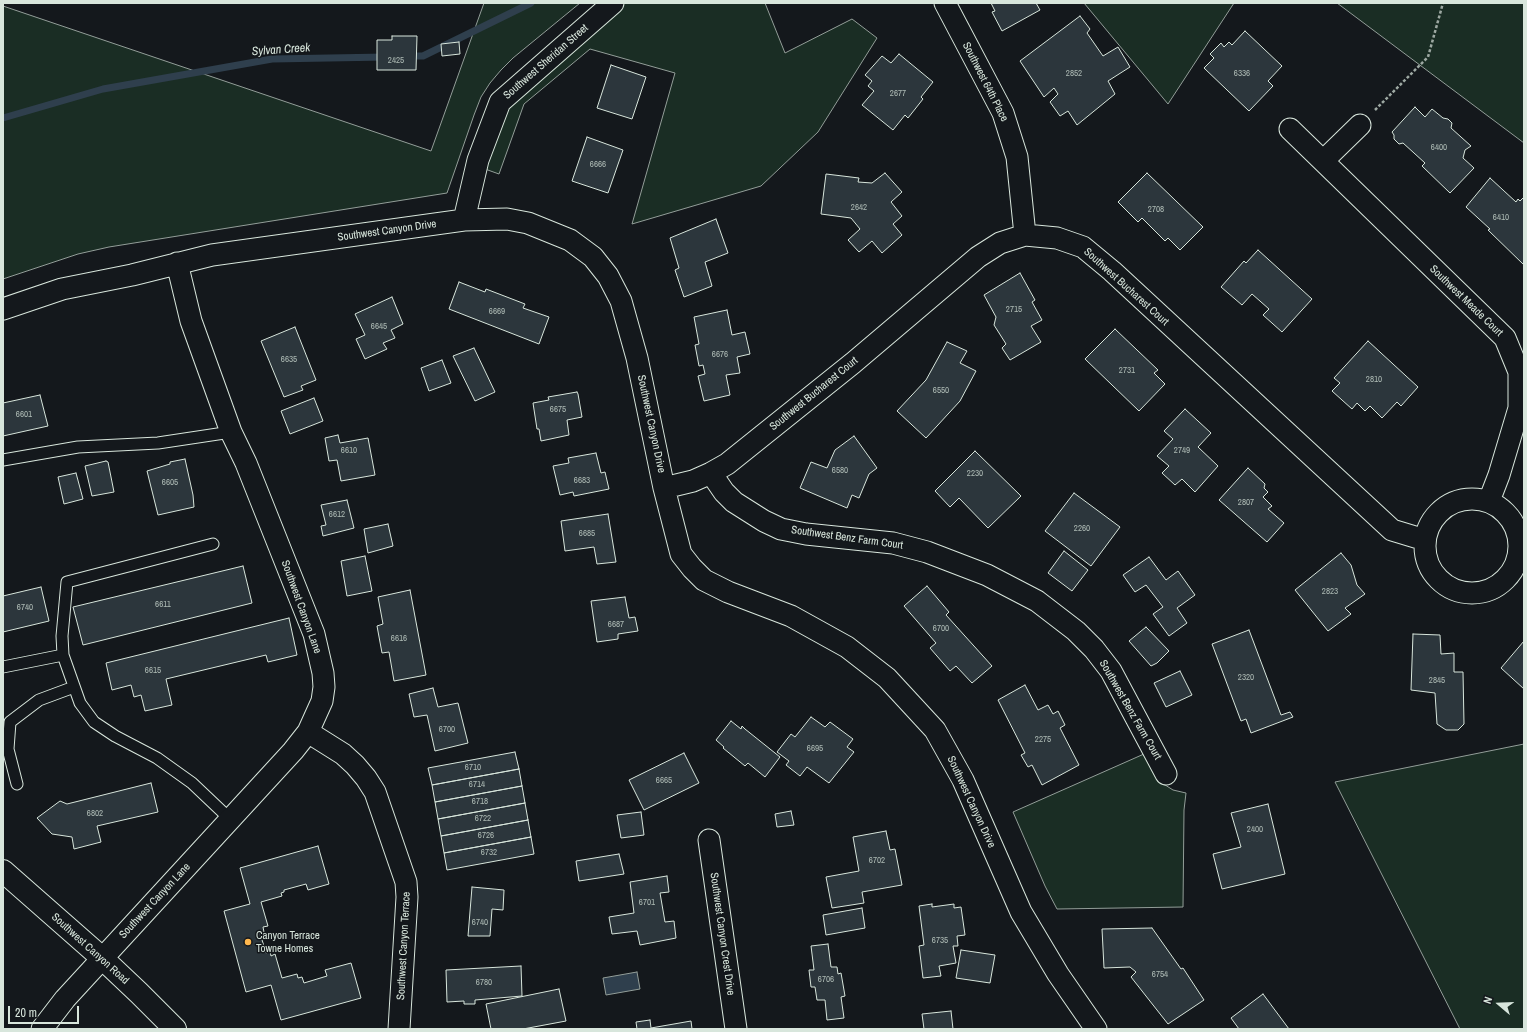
<!DOCTYPE html>
<html>
<head>
<meta charset="utf-8">
<style>
  body { margin:0 }
  #map { position:relative; width:1527px; height:1032px; overflow:hidden; background:#14181c; font-family:"Archivo Narrow",sans-serif }
  canvas { display:block }
  .frame { position:absolute; inset:0; border:4px solid #d8e6dc; pointer-events:none }
  .north { position:absolute; left:1479px; top:984px; width:40px; height:40px; -webkit-text-stroke:3px #14181c; paint-order:stroke; rotate:289deg; font-size:11px; font-weight:700; line-height:16px; text-align:center; color:#d8e6dc }
  .north::after { content:''; display:block; margin:auto; width:14px; height:18px; background:#d8e6dc; clip-path:polygon(50% 0,100% 100%,50% 72%,0 100%) }
  .scale { position:absolute; left:8px; top:1006px; width:71px; height:18px; box-sizing:border-box; border:2px solid #d8e6dc; border-top:0; padding-left:5px; font-size:12px; line-height:14px; white-space:nowrap; color:#d8e6dc; -webkit-text-stroke:3px #14181c; paint-order:stroke }
</style>
</head>
<body>
<div id="map">
<canvas width="1527" height="1032"></canvas>
<div class="frame"></div>
<div class="north">N</div>
<div class="scale">20 m</div>
</div>
<script>
const ctx = document.querySelector('canvas').getContext('2d');
ctx.lineJoin = 'round';
function fillPath(path, color) {
  ctx.fillStyle = color;
  ctx.fill(path, 'evenodd');
}
function poly(rows) {
  const path = new Path2D();
  for (const r of rows) {
    if (r.length === 3) {
      path.moveTo(r[0] + r[2], r[1]);
      path.arc(r[0], r[1], r[2], 0, 2 * Math.PI);
      continue;
    }
    path.moveTo(r[0], r[1]);
    for (let i = 2; i < r.length; i += 2) path.lineTo(r[i], r[i + 1]);
  }
  return path;
}
function trace(path, color, width, dash) {
  ctx.strokeStyle = color;
  ctx.lineWidth = width;
  ctx.lineCap = dash ? 'butt' : 'round';
  ctx.setLineDash(dash || []);
  ctx.stroke(path);
}
function label(font, color, halo, rows, align = 'center') {
  ctx.font = font + ' "Archivo Narrow",sans-serif';
  ctx.lineWidth = 3;
  ctx.setLineDash([]);
  ctx.textBaseline = 'middle';
  ctx.strokeStyle = halo;
  ctx.fillStyle = color;
  for (const [text, x, y, turn = 0] of rows) {
    ctx.save();
    ctx.translate(x, y);
    ctx.rotate((+turn || 0) * Math.PI / 180);
    ctx.textAlign = isNaN(turn) ? turn : align;
    if (halo) ctx.strokeText(text, 0, 0);
    ctx.fillText(text, 0, 0);
    ctx.restore();
  }
}
const green = poly([
  [484,3,580,3,513,58,501,70,490,83,481,97,474,115,447,193,109,247,78,254,3,279,3,6,431,151,484,3],
  [625,3,765,3,785,53,852,19,877,38,818,132,761,186,632,224,675,73,590,49,524,104,499,174,485,169,507,111,514,99,532,80,625,3],
  [1084,3,1234,3,1168,104,1084,3],
  [1337,3,1524,3,1524,143,1337,3],
  [1524,744,1524,1029,1460,1029,1335,782,1524,744],
  [1144,754,1162,783,1173,790,1186,793,1184,810,1183,907,1057,909,1045,886,1013,812,1144,754]
]);
fillPath(green, '#1a2d24');
trace(green, '#939e99', 1);
const water = poly([
  [637,972,640,989,606,995,603,978,637,972]
]);
fillPath(water, '#2f3f4d');
trace(water, '#939e99', 1);
trace(poly([
  [408,56,423,56,531,3],
  [3,118,103,89,272,59,386,57]
]), '#2f3f4d', 7);
const building = poly([
  [991,3,1036,3,1040,10,1002,31,992,12,995,11,991,3],
  [1080,16,1090,29,1087,33,1103,56,1118,47,1130,67,1108,81,1115,94,1077,125,1068,111,1060,116,1050,102,1058,94,1054,88,1044,97,1020,61,1080,16],
  [1245,31,1282,66,1268,81,1273,86,1249,111,1204,68,1214,58,1210,54,1221,43,1224,47,1229,42,1232,45,1245,31],
  [392,36,417,36,416,70,377,70,377,40,392,40,392,36],
  [459,42,460,54,442,56,441,44,459,42],
  [899,54,933,82,921,97,923,99,908,118,905,115,893,130,862,105,874,91,868,86,872,81,865,75,882,56,891,63,899,54],
  [611,65,646,77,632,119,597,108,611,65],
  [1415,107,1425,117,1432,109,1443,118,1448,119,1452,123,1451,128,1471,146,1465,150,1463,158,1474,168,1450,193,1422,166,1425,163,1403,143,1399,144,1394,139,1394,135,1392,132,1415,107],
  [587,137,623,150,608,193,572,181,587,137],
  [885,173,902,192,891,202,902,216,893,224,902,235,882,253,872,241,859,252,848,240,860,229,851,218,821,214,826,174,859,178,858,182,872,183,885,173],
  [1147,173,1203,227,1180,250,1168,238,1165,241,1142,218,1138,222,1118,202,1147,173],
  [1490,178,1516,202,1518,199,1520,201,1524,197,1524,265,1488,230,1490,229,1466,207,1490,178],
  [716,219,728,253,705,262,712,286,684,297,675,270,679,268,670,238,716,219],
  [1258,250,1312,299,1282,332,1263,315,1269,309,1252,294,1242,305,1221,287,1244,261,1246,263,1258,250],
  [1020,273,1035,300,1032,302,1042,320,1031,326,1041,342,1010,360,1002,348,1006,344,994,325,996,317,984,295,1020,273],
  [459,282,485,292,486,289,525,304,523,308,549,317,539,344,449,309,459,282],
  [392,297,403,324,391,330,395,338,383,343,387,349,365,359,356,339,365,335,355,314,392,297],
  [727,310,732,335,745,332,750,354,737,357,740,373,726,375,730,395,704,401,698,376,705,374,703,365,699,366,695,345,699,344,694,317,727,310],
  [295,327,316,380,301,386,303,390,284,397,261,341,295,327],
  [1115,329,1158,370,1154,373,1165,384,1139,411,1085,359,1115,329],
  [1368,341,1418,387,1401,406,1397,402,1382,418,1370,406,1365,411,1357,403,1352,409,1332,391,1340,383,1334,378,1368,341],
  [947,342,967,351,960,363,976,371,960,401,926,438,897,411,926,380,947,342],
  [474,348,495,392,475,401,453,356,474,348],
  [442,360,451,383,429,391,421,368,442,360],
  [577,392,578,394,582,417,567,420,569,435,541,441,539,429,537,429,533,403,549,400,548,397,577,392],
  [40,395,48,426,3,436,3,403,40,395],
  [314,398,323,421,290,434,281,411,314,398],
  [1185,409,1211,433,1198,447,1218,466,1195,492,1182,479,1175,485,1162,473,1169,466,1157,456,1173,439,1164,431,1185,409],
  [338,435,340,443,368,438,375,475,341,481,337,460,329,461,325,438,338,435],
  [854,436,877,468,869,474,859,498,852,495,847,508,800,488,811,462,827,468,835,450,854,436],
  [975,451,1021,496,988,528,959,498,950,507,935,491,975,451],
  [596,453,601,473,605,472,609,489,574,496,573,492,560,495,553,466,569,463,568,458,596,453],
  [185,459,193,495,194,507,158,515,147,471,170,464,170,462,185,459],
  [106,461,108,462,114,492,92,496,85,466,106,461],
  [1248,468,1265,484,1264,488,1268,492,1263,497,1272,506,1268,509,1284,523,1267,542,1219,500,1248,468],
  [76,473,83,499,64,504,58,477,76,473],
  [1074,493,1120,527,1091,566,1045,531,1074,493],
  [347,500,354,528,323,536,321,526,326,525,321,505,347,500],
  [608,514,616,562,597,564,594,547,565,551,561,521,608,514],
  [388,524,393,546,368,553,364,529,388,524],
  [1064,551,1088,570,1072,591,1048,573,1064,551],
  [1341,553,1351,565,1357,585,1365,594,1345,608,1351,614,1328,631,1295,590,1341,553],
  [365,556,372,591,347,596,341,561,365,556],
  [1149,557,1166,580,1178,571,1195,595,1177,608,1187,623,1169,636,1153,614,1163,607,1146,585,1135,592,1123,575,1149,557],
  [243,566,252,603,83,645,73,607,243,566],
  [927,586,949,612,946,615,992,666,972,683,956,666,950,671,930,648,936,643,904,606,927,586],
  [41,587,49,621,3,632,3,596,41,587],
  [410,590,426,675,394,681,389,652,382,653,377,626,383,624,378,597,410,590],
  [625,597,629,618,635,617,638,631,618,634,618,639,597,642,591,601,625,597],
  [289,618,297,655,268,662,266,655,166,679,172,705,145,711,141,695,134,697,131,685,112,690,106,663,289,618],
  [1146,627,1169,651,1157,663,1151,666,1129,641,1146,627],
  [1249,630,1281,715,1290,712,1293,717,1251,733,1246,719,1241,721,1212,644,1249,630],
  [1413,634,1440,635,1441,654,1454,653,1454,672,1463,672,1464,724,1458,730,1446,730,1437,724,1435,693,1411,690,1413,634],
  [1524,641,1524,689,1501,668,1524,641],
  [1180,671,1192,695,1166,707,1154,683,1180,671],
  [1025,685,1038,710,1048,705,1053,714,1058,711,1065,725,1060,728,1079,765,1042,785,1032,765,1028,767,1021,755,1025,753,998,700,1025,685],
  [433,688,438,707,458,703,468,743,435,751,427,715,414,717,409,694,433,688],
  [811,717,825,727,830,722,853,739,847,747,854,752,829,783,807,767,800,776,786,765,789,761,777,752,791,734,795,737,811,717],
  [731,721,741,729,742,726,745,729,780,757,765,777,748,763,745,766,723,748,724,747,716,740,731,721],
  [515,752,519,769,432,785,428,768,515,752],
  [684,753,699,783,644,810,629,780,684,753],
  [519,769,522,786,435,802,432,785,519,769],
  [151,783,158,812,97,826,101,842,74,849,72,837,52,834,37,818,60,801,67,804,151,783],
  [522,786,525,803,438,819,435,802,522,786],
  [525,803,528,820,441,836,438,819,525,803],
  [1268,804,1285,874,1222,889,1213,854,1241,847,1231,813,1268,804],
  [791,811,794,825,777,827,775,814,791,811],
  [641,812,644,835,621,838,617,815,641,812],
  [528,820,531,837,444,853,441,836,528,820],
  [886,831,890,850,895,849,902,885,862,892,864,903,832,908,826,877,859,871,853,837,886,831],
  [531,837,534,854,447,870,444,853,531,837],
  [318,846,329,884,308,890,306,884,284,890,284,892,281,893,282,896,261,902,268,926,263,927,264,932,260,933,266,953,270,951,271,956,275,954,282,978,297,974,298,978,302,977,304,983,327,976,325,970,351,963,361,998,281,1020,271,985,246,992,224,911,250,904,240,868,318,846],
  [619,854,624,874,579,881,576,861,619,854],
  [667,876,669,892,660,893,665,922,674,921,676,938,640,945,637,931,612,934,609,917,634,913,630,882,667,876],
  [472,887,504,890,503,910,492,909,490,936,468,936,472,887],
  [932,904,932,907,954,904,954,908,961,907,965,935,957,936,958,946,953,946,956,963,939,966,941,976,923,978,919,946,924,945,919,906,932,904],
  [862,908,865,928,826,935,823,915,862,908],
  [1152,928,1181,969,1183,968,1204,1000,1168,1024,1131,977,1136,972,1130,967,1104,968,1102,929,1152,928],
  [828,944,831,967,837,967,838,974,841,973,845,996,841,997,844,1018,827,1020,825,1000,817,1000,815,987,811,987,809,970,814,970,811,946,828,944],
  [961,950,995,955,990,983,956,978,961,950],
  [521,966,522,996,475,1000,475,1004,464,1004,464,1001,447,1002,446,970,521,966],
  [559,989,566,1021,523,1029,491,1029,486,1004,559,989],
  [1263,994,1289,1029,1239,1029,1231,1018,1263,994],
  [951,1011,953,1029,924,1029,922,1014,951,1011],
  [650,1020,651,1028,691,1021,692,1029,637,1029,636,1022,650,1020]
]);
fillPath(building, '#2c363c');
trace(building, '#d8e6dc', 1);
const service = poly([
  [3,460,78,447,158,443,231,432],
  [63,655,62,636,67,582,213,544],
  [3,667,63,655,80,703,94,722,115,736,157,758,192,783,231,820],
  [17,784,8,749,10,722,39,700,74,687]
]);
const minor = poly([
  [945,3,1003,113,1017,157,1025,235],
  [1290,129,1505,338,1519,372,1519,408,1499,475,1489,501],
  [1323,161,1360,125],
  [464,220,478,160,500,102,613,3],
  [3,309,62,289,132,275,212,255,464,220,507,219,528,223,570,240,593,257,608,276,621,301,637,358,664,488,681,554,692,568,704,580,728,592,791,616,847,647,887,678,935,730,963,780,1021,912,1058,974,1096,1029],
  [711,473,724,492,734,502,764,521,781,529,806,534,893,543,927,552,987,575,1037,601,1076,631,1094,649,1111,671,1166,774],
  [664,488,693,481,711,473,727,464,853,363,978,257,1000,243,1025,235,1057,238,1083,247,1112,271,1392,530,1425,540],
  [1472,546,47],
  [308,732,343,754,355,765,366,778,375,792,406,882,407,897,399,1029],
  [709,840,736,1029],
  [42,1029,65,999,293,751,308,732,322,701,324,687,323,673,314,634,246,463,231,432,191,321,177,263]
]);
const secondary = poly([
  [3,871,102,958,139,993,175,1029]
]);
trace(service, '#d8e6dc', 13);
trace(minor, '#d8e6dc', 23);
trace(secondary, '#d8e6dc', 24);
trace(poly([
  [1375,110,1428,57,1443,3]
]), '#9da8a2', 2.5, [3, 2]);
trace(service, '#14181c', 11);
trace(minor, '#14181c', 21);
trace(secondary, '#14181c', 22);
for (const [x, y, r, color] of [
  [248,942,4,"#ffb74d"]
]) {
  const dot = new Path2D();
  dot.arc(x, y, r, 0, 2 * Math.PI);
  ctx.fillStyle = color;
  ctx.fill(dot);
  trace(dot, '#14181c', 1.5);
}
label('9px', '#adbab4', null, [
  ["2425",396,61],
  ["2852",1074,74],
  ["6336",1242,74],
  ["2677",898,94],
  ["6400",1439,148],
  ["6666",598,165],
  ["2642",859,208],
  ["2708",1156,210],
  ["6410",1501,218],
  ["2715",1014,310],
  ["6669",497,312],
  ["6645",379,327],
  ["6676",720,355],
  ["6635",289,360],
  ["2731",1127,371],
  ["2810",1374,380],
  ["6550",941,391],
  ["6675",558,410],
  ["6601",24,415],
  ["6610",349,451],
  ["2749",1182,451],
  ["6580",840,471],
  ["2230",975,474],
  ["6683",582,481],
  ["6605",170,483],
  ["2807",1246,503],
  ["6612",337,515],
  ["2260",1082,529],
  ["6685",587,534],
  ["2823",1330,592],
  ["6611",163,605],
  ["6740",25,608],
  ["6687",616,625],
  ["6700",941,629],
  ["6616",399,639],
  ["6615",153,671],
  ["2320",1246,678],
  ["2845",1437,681],
  ["6700",447,730],
  ["2275",1043,740],
  ["6695",815,749],
  ["6710",473,768],
  ["6665",664,781],
  ["6714",477,785],
  ["6718",480,802],
  ["6802",95,814],
  ["6722",483,819],
  ["2400",1255,830],
  ["6726",486,836],
  ["6732",489,853],
  ["6702",877,861],
  ["6701",647,903],
  ["6740",480,923],
  ["6735",940,941],
  ["6754",1160,975],
  ["6706",826,980],
  ["6780",484,983]
]);
label('11px', '#d8e6dc', '#14181c', [
  ["Southwest Sheridan Street",546,62,-41],
  ["Southwest 64th Place",985,82,63],
  ["Southwest Canyon Drive",387,231,-8],
  ["Southwest Bucharest Court",1126,287,42],
  ["Southwest Meade Court",1466,301,44],
  ["Southwest Bucharest Court",814,394,-39],
  ["Southwest Canyon Drive",651,424,78],
  ["Southwest Benz Farm Court",847,538,8],
  ["Southwest Canyon Lane",301,607,70],
  ["Southwest Benz Farm Court",1130,710,60],
  ["Southwest Canyon Drive",971,802,65],
  ["Southwest Canyon Lane",155,901,-47],
  ["Southwest Canyon Crest Drive",722,934,82],
  ["Southwest Canyon Terrace",404,946,-87],
  ["Southwest Canyon Road",90,949,42]
]);
label('11px', '#d8e6dc', '#14181c', [
  ["Canyon Terrace",256,936],
  ["Towne Homes",256,949]
], 'left');
label('italic 12px', '#d8e6dc', '#14181c', [
  ["Sylvan Creek",281,50,-4]
]);
</script>
</body>
</html>
